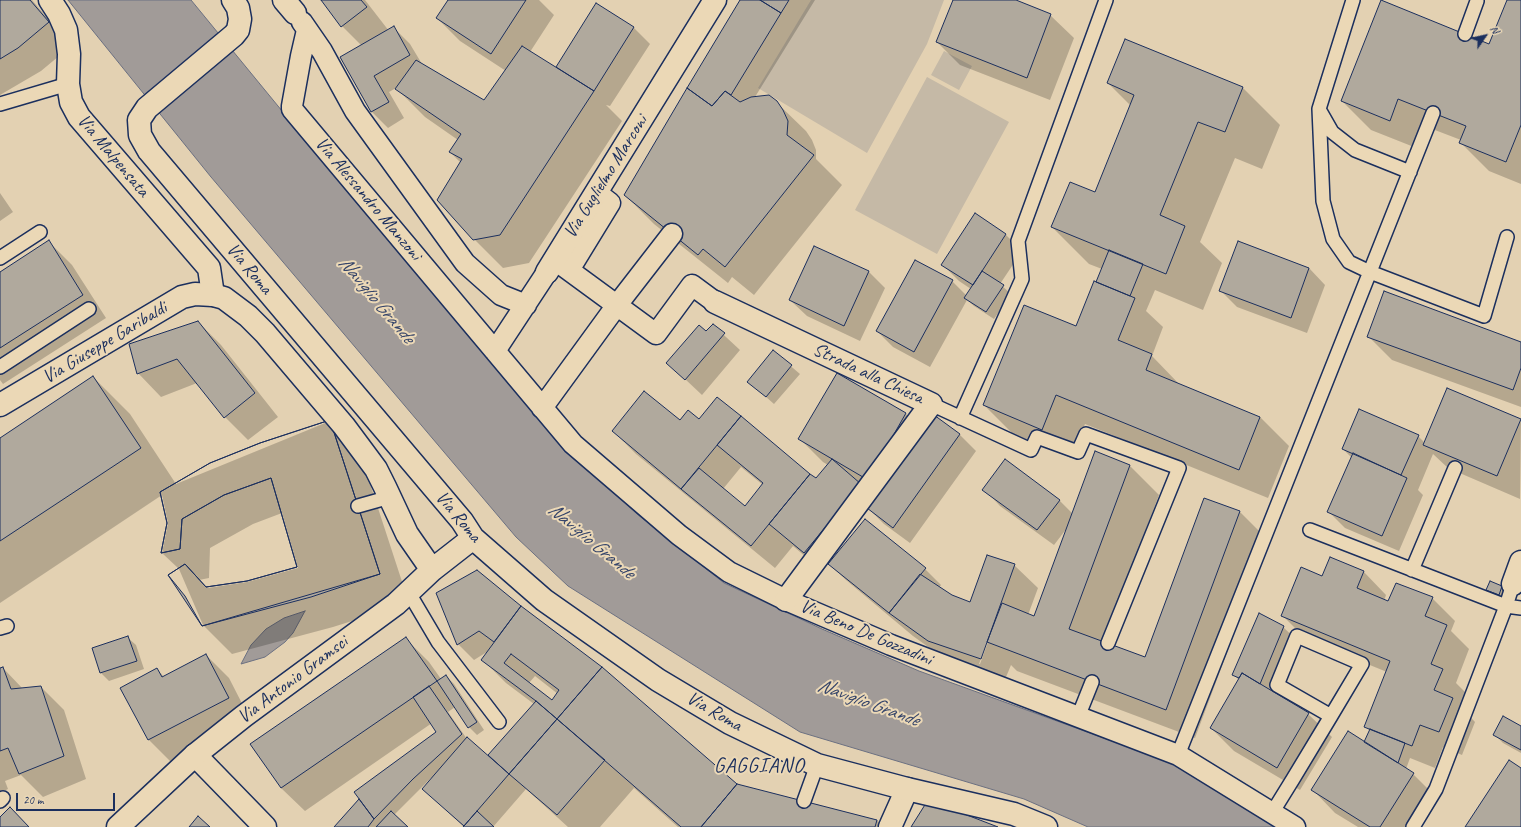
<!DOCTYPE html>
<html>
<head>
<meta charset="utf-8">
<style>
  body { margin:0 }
  #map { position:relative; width:1521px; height:827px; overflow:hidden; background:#e3d1b2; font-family:Caveat,sans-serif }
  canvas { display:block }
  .north { position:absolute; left:1465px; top:16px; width:40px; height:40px; -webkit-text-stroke:3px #ebd8b6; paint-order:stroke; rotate:56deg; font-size:11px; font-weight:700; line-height:16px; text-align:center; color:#1b2f5e }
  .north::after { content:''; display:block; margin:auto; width:14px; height:18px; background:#1b2f5e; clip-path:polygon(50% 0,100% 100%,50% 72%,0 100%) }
  .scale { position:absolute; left:16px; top:793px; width:99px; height:18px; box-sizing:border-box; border:2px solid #1b2f5e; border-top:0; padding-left:5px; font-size:12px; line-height:14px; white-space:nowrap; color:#1b2f5e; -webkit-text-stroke:3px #ebd8b6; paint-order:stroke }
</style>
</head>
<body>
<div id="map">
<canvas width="1521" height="827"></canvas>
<div class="north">N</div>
<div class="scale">20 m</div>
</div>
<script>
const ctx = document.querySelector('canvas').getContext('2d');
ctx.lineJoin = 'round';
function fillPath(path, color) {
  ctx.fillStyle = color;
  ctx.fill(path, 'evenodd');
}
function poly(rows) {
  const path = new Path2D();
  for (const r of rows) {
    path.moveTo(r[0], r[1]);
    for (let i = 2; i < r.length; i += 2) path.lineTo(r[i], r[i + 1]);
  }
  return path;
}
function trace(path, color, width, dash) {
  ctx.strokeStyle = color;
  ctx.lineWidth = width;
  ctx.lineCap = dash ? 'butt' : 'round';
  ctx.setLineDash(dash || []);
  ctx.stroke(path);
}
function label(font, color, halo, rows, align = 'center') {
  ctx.font = font + ' Caveat,sans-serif';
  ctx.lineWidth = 4;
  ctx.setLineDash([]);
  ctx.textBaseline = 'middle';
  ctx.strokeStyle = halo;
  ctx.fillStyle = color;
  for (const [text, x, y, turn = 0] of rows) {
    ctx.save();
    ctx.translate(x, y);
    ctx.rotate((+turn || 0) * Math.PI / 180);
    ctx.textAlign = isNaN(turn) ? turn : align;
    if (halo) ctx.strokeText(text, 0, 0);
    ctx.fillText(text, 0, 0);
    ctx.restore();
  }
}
fillPath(poly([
  [811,0,944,0,927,44,867,153,758,88],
  [944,51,972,66,959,90,931,75],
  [927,77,1009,122,937,254,855,210]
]), '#c5b9a6');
const water = poly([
  [68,0,191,0,287,117,569,450,637,514,724,583,822,629,919,671,1192,770,1279,827,1088,827,1024,799,800,732,568,586,516,537,211,177,68,0],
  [305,611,293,633,285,642,265,657,241,664,251,645,266,629,284,618,305,611]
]);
fillPath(water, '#a19b98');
trace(water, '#6b7081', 1);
fillPath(poly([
  [0,0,32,0,71,46,41,71,0,95],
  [322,0,365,0,389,31,394,28,410,44,422,64,485,102,506,71,460,41,437,18,449,0,539,0,554,15,530,52,561,71,557,67,596,4,634,28,650,44,610,106,606,105,622,121,529,263,503,268,474,239,461,163,450,152,458,140,425,117,396,88,389,92,404,118,388,128,372,112,341,57,362,46,342,26],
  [741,0,815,0,755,97,776,102,806,131,812,140,816,150,816,159,842,185,754,295,732,277,728,283,654,224,625,195],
  [954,0,1013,0,1050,15,1074,38,1050,100,960,65,937,42],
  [1508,0,1521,0,1521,184,1489,171,1460,142,1461,140,1427,127,1419,149,1371,130,1342,101,1490,45],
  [1125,40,1243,88,1280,125,1262,169,1235,158,1200,242,1222,263,1203,310,1155,290,1146,311,1163,327,1152,356,1180,385,1260,417,1289,446,1268,498,1085,424,1071,458,1013,434,984,405,1076,328,1100,284,1102,269,1089,264,1052,227,1096,193,1131,106,1108,83],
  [0,193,13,212,0,221],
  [975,215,1006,235,1022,251,1000,284,1011,294,994,319,974,306,967,300,930,367,893,347,877,331,952,281,967,296,971,289,959,281,943,265],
  [49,242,72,265,106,318,3,384,0,380,0,273],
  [1239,242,1309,268,1325,285,1307,333,1237,307,1221,291],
  [815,247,869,272,885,288,860,341,807,316,790,300],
  [198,322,221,345,278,417,248,440,225,417,197,383,161,397,138,373],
  [713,325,740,350,702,395,668,363],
  [1369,337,1521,343,1521,407,1392,360],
  [773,351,800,374,774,404,748,381],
  [838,374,906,414,923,431,934,417,960,435,976,451,910,543,884,524,869,509,820,569,793,546,775,568,636,454,613,431,699,420,816,480,828,465,823,462,800,439],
  [741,467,763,485,745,507,723,489],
  [93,377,130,414,176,484,330,421,359,450,409,603,333,627,232,654,203,625,179,569,162,553,168,523,162,495,0,603,0,440],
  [282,513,298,568,247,582,208,588,199,580,209,578,210,548,253,524],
  [1521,420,1520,499,1448,468,1433,454,1418,490,1423,495,1399,551,1345,528,1328,511,1352,458,1343,449,1418,436,1425,443],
  [1130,466,1159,495,1103,642,1145,658,1205,499,1240,512,1269,541,1195,738,1017,671,1011,665,1004,682,952,664,913,636,846,580,829,564,925,569,941,585,939,588,951,596,971,603,1014,565,1038,588,1028,615,1034,617,1067,528,1054,545,1000,506,984,489,1059,500,1073,514],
  [987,641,988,642,980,664,979,664],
  [477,571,737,785,877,820,883,827,678,827,634,788,600,827,568,827,526,789,493,827,464,827,423,789,432,779,431,778,394,815,406,827,335,827,360,799,438,732,432,723,305,811,281,788,406,639,429,662,441,679,446,676,454,684,484,730,477,735,469,727,455,707,448,712,467,739,488,756,534,704,506,683,483,660,490,650,474,660,458,644,438,593],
  [535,676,558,694,552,701,529,683],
  [1363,571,1386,595,1384,601,1389,603,1432,598,1455,621,1451,631,1469,649,1456,683,1466,693,1460,706,1475,722,1462,755,1443,747,1435,768,1410,758,1406,769,1413,774,1436,797,1418,827,1358,827,1335,813,1312,789,1364,743,1370,731,1365,726,1387,672,1306,639,1283,616,1322,577],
  [1490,582,1502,587,1510,595,1507,602,1496,598,1488,590],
  [1283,627,1300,643,1278,696,1308,714,1332,737,1300,790,1234,751,1211,728,1239,680,1234,675],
  [127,637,136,645,144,669,109,681,101,673,93,649],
  [206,655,229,678,251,721,172,763,149,740,121,688,157,669,164,677],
  [3,668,23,689,41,687,64,710,86,779,43,797,21,775,5,781,8,789,0,793,0,669],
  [1521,727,1521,753,1503,743,1495,735]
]), '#0003');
const building = poly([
  [0,0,30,0,49,22,18,48,0,59,0,0],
  [321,0,361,0,367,7,341,27,321,0],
  [448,0,526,0,491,54,436,18,448,0],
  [740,0,760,0,781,13,731,95,725,91,712,106,687,88,740,0],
  [760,0,789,0,781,13,760,0],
  [953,0,1016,0,1051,14,1027,78,936,42,953,0],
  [1381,0,1489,44,1507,0,1521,0,1521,125,1506,162,1459,143,1466,126,1398,99,1390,121,1341,101,1381,0],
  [596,3,634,27,594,91,556,67,596,3],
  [394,26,410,55,374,76,389,102,371,112,340,57,394,26],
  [1125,39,1243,87,1225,132,1198,122,1160,215,1185,226,1166,274,1051,227,1070,182,1095,192,1134,95,1107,83,1125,39],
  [522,46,594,91,500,235,473,240,437,200,462,159,449,152,461,134,395,89,416,60,484,100,522,46],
  [687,88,712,106,725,91,740,102,751,97,769,95,777,101,783,110,788,121,787,135,814,155,725,267,703,249,698,255,624,195,687,88],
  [975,213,1006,234,973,285,941,265,975,213],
  [49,240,83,295,0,348,0,272,49,240],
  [1238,241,1309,268,1291,318,1219,291,1238,241],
  [814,246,869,271,844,326,789,300,814,246],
  [1109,250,1143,264,1130,296,1096,282,1109,250],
  [915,260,953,280,914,352,876,331,915,260],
  [982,271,1004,285,986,312,964,298,982,271],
  [1094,281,1135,298,1118,340,1152,354,1146,370,1260,417,1239,470,1056,395,1042,430,983,405,1024,305,1076,326,1094,281],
  [1384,291,1521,342,1521,368,1513,390,1367,337,1384,291],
  [198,321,255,393,224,418,177,359,137,374,129,344,198,321],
  [713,324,725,333,685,380,666,363,699,325,706,331,713,324],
  [773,350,792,365,766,397,747,382,773,350],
  [837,373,906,413,868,480,798,439,837,373],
  [93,376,141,448,0,541,0,438,93,376],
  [1447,388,1521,419,1497,476,1423,445,1447,388],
  [644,391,680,420,688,410,699,419,717,397,741,416,681,489,612,431,644,391],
  [1359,409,1419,435,1401,475,1342,449,1359,409],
  [934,415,960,434,893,528,867,508,934,415],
  [741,416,810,474,751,546,681,489,699,468,745,506,763,483,717,445,741,416],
  [330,420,380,574,311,597,202,626,185,596,168,575,185,564,206,587,247,581,297,567,271,478,224,495,182,519,180,549,161,553,167,523,160,492,210,463,260,443,330,420],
  [330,420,380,574,202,626,168,575,185,564,206,587,247,581,297,567,271,478,224,495,182,519,180,549,161,553,167,523,160,492,210,463,260,443,330,420],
  [1095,451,1130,465,1069,629,1145,657,1204,498,1240,511,1166,710,987,642,1002,603,1034,616,1095,451],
  [1353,453,1407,478,1382,536,1327,512,1353,453],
  [832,459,861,484,804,553,769,524,810,474,816,478,832,459],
  [1005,459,1060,500,1037,530,982,490,1005,459],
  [865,519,926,568,889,613,828,564,865,519],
  [987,555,1015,564,981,659,928,641,889,613,920,574,952,595,970,602,987,555],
  [1330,557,1364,571,1357,588,1388,601,1396,583,1433,597,1425,616,1447,625,1431,664,1443,669,1434,690,1453,698,1439,732,1420,725,1412,746,1364,727,1390,661,1281,616,1301,567,1322,576,1330,557],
  [477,570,521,606,494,642,479,631,457,645,436,593,477,570],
  [1490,581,1502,586,1499,595,1486,590,1490,581],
  [521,606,602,667,557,719,536,701,481,660,521,606],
  [511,654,559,690,552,700,504,663,511,654],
  [1259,613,1284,626,1260,684,1242,673,1239,678,1232,675,1259,613],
  [128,636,137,661,100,673,92,648,128,636],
  [406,637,437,681,281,788,250,744,406,637],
  [206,654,229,698,148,740,120,688,157,668,162,677,206,654],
  [3,667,11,689,41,686,64,756,19,774,8,748,0,751,0,668,3,667],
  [602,667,737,784,701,827,681,827,557,719,602,667],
  [1242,673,1309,713,1277,768,1210,728,1242,673],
  [446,675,477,722,468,728,437,681,446,675],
  [429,686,462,734,413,779,374,819,354,792,436,732,413,697,429,686],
  [536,701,557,719,509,774,488,755,536,701],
  [1503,716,1521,726,1521,750,1493,735,1503,716],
  [557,719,605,760,557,815,509,774,557,719],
  [1370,729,1405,743,1398,763,1364,742,1370,729],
  [1348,731,1414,773,1380,827,1370,827,1311,790,1348,731],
  [467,737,509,774,464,826,422,789,467,737],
  [1509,760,1521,768,1521,827,1465,827,1509,760],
  [737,784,877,820,875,827,701,827,737,784],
  [359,799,374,819,368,827,334,827,359,799],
  [928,800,998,827,911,827,928,800],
  [10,807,29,827,0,827,0,817,10,807],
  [391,811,408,827,376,827,391,811],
  [477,811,494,827,463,827,477,811],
  [198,816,210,827,189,827,198,816]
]);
fillPath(building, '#b0a99d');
trace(building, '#1b2f5e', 1);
const service = poly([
  [1353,0,1319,109,1323,201,1333,239,1349,262,1370,272,1484,316,1507,237],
  [1465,34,1477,1],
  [0,104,68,84],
  [1320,111,1332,132,1355,150,1410,172],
  [0,258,40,232],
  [0,367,89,309],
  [931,404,1031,450,1037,437,1078,452,1086,434,1179,468,1108,643],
  [960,418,1022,279,1018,241,1106,0],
  [358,506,390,497],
  [1310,530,1506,606,1521,608],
  [1412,570,1455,468],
  [409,593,438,642,499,722],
  [0,628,7,626],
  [1078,717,1092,682],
  [1178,755,1433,113],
  [0,801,3,798],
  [804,801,817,765],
  [1272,813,1293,779,1331,716,1362,664,1297,636,1277,685,1331,716],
  [1413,827,1436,789,1506,606,1513,584]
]);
const pedestrian = poly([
  [302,22,322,51,355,111,465,263,501,295,526,305],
  [307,30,301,56,292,106,292,109,573,444,679,535,729,572,786,600,891,645,1178,755,1295,827],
  [555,260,656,334,692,285,715,302],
  [569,270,610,203,597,193],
  [495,351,547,272],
  [542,408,617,305,672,234]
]);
const minor = poly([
  [50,0,59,14,66,30,69,54,68,84,71,102,79,117,209,268,213,295],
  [284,0,295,13],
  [547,272,715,0],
  [715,302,931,404,786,600],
  [1513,584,1521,562],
  [195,755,265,827],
  [890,827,907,789]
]);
const tertiary = poly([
  [233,0,238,8,240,19,238,30,234,35,147,108,139,120,140,135,149,151,462,521,473,538,544,600,658,680,730,723,817,765,907,789,1014,814,1046,827],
  [0,405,182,297,195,294,213,295,224,298,248,316,265,333,344,426,376,469,385,487,407,534,432,570],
  [118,827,195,755,244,716,396,604,432,570,473,538]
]);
trace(service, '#1b2f5e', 16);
trace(pedestrian, '#1b2f5e', 23);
trace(minor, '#1b2f5e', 25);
trace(tertiary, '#1b2f5e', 25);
trace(service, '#ebd8b6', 13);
trace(pedestrian, '#ebd8b6', 20);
trace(minor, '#ebd8b6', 22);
trace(tertiary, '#ebd8b6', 22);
label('19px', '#1b2f5e', '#ebd8b6', [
  ["Via Malpensata",113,156,50],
  ["Via Guglielmo Marconi",606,177,-58],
  ["Via Alessandro Manzoni",368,199,50],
  ["Via Roma",249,269,50],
  ["Via Giuseppe Garibaldi",105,343,-31],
  ["Strada alla Chiesa",868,374,25],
  ["Via Roma",458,517,50],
  ["Via Beno De Gozzadini",866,633,23],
  ["Via Antonio Gramsci",293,680,-37],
  ["Via Roma",714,712,30]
]);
label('italic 20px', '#36456a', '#ebd8b6', [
  ["Naviglio Grande",376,300,50],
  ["Naviglio Grande",591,541,40],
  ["Naviglio Grande",868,703,20]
]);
ctx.letterSpacing = '1px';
label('21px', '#1b2f5e', '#ebd8b6', [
  ["GAGGIANO",759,766]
]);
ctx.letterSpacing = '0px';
</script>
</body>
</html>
